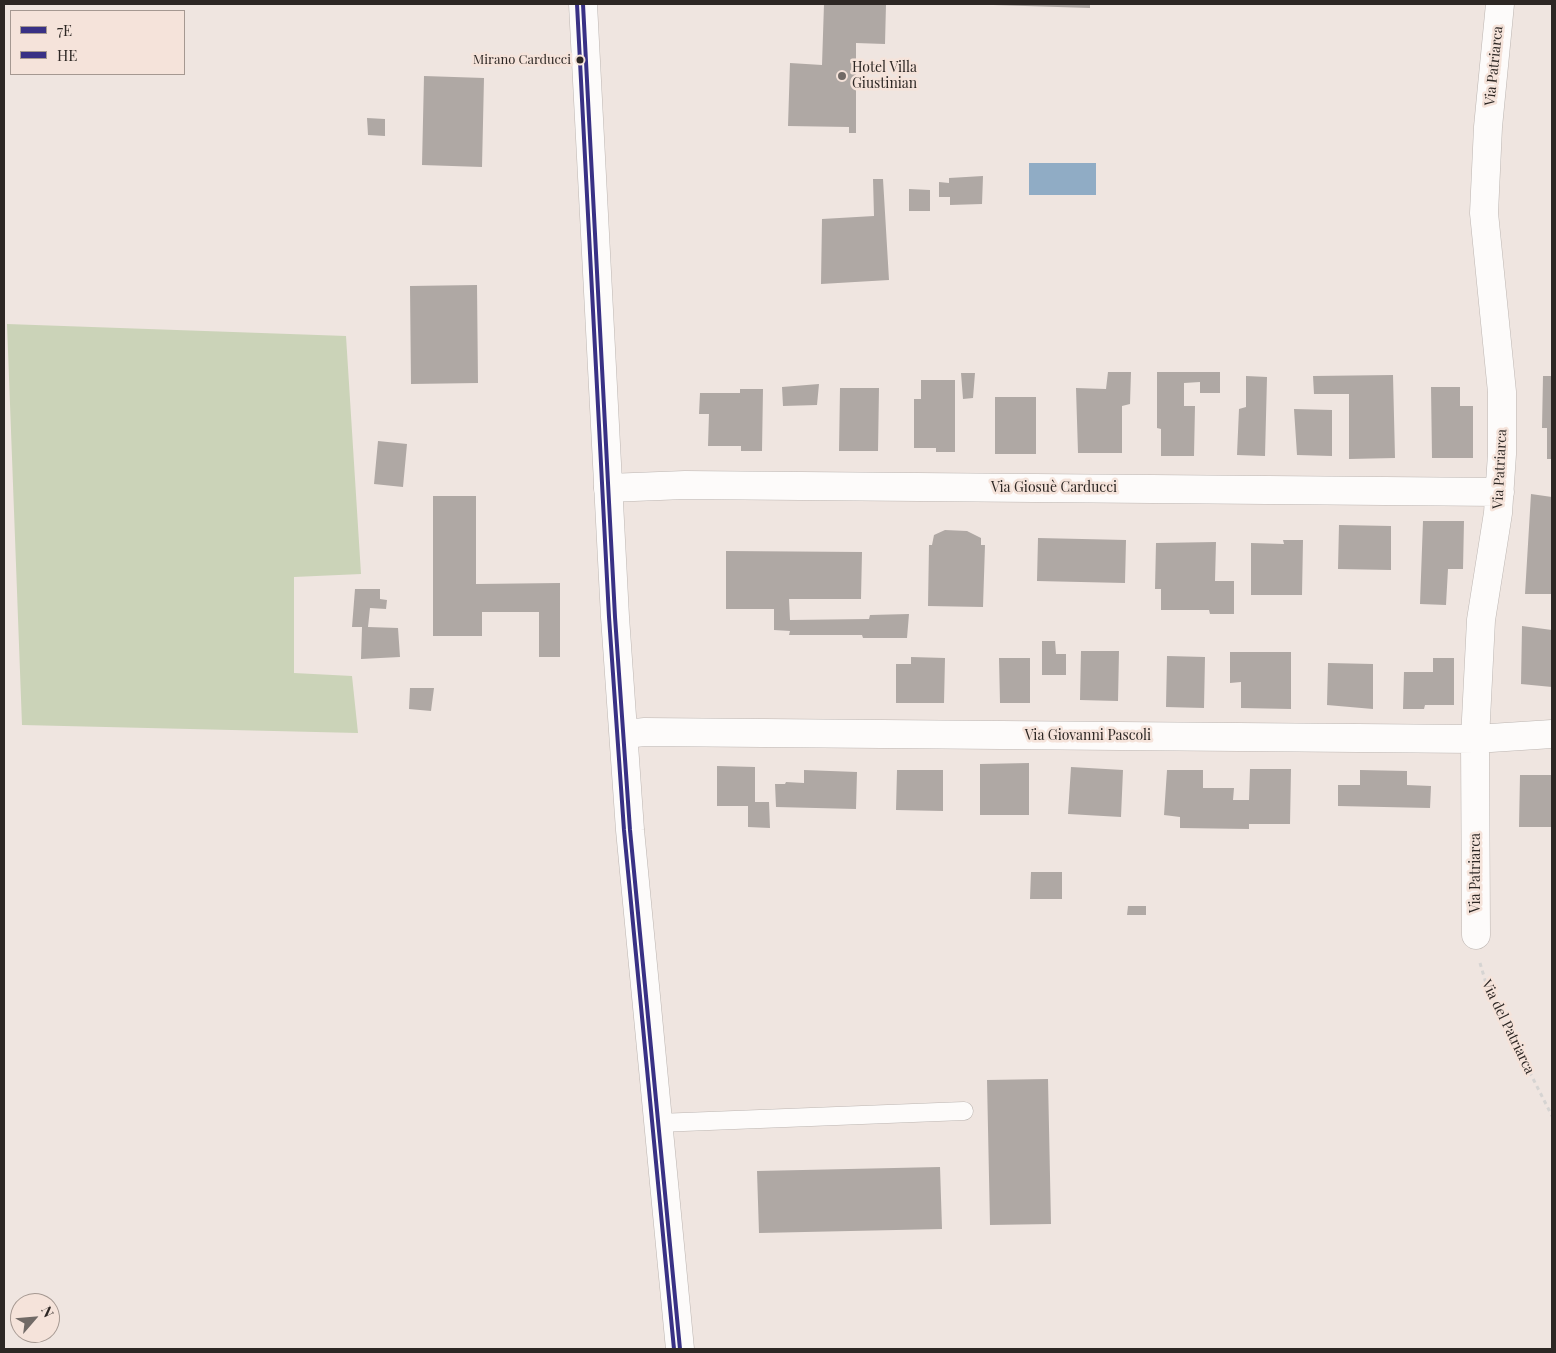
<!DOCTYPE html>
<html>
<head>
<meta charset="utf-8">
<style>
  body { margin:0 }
  #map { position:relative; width:1556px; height:1353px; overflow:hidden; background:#efe5e0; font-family:"Playfair Display",serif }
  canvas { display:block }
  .frame { position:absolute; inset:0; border:5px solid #2d2724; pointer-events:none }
  .legend { position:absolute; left:10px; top:10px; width:175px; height:65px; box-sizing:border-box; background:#f5e3da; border:1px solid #a59891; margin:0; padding:6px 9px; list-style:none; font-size:15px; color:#2d2724 }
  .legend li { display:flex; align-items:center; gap:10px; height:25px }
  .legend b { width:25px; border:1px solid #a59891 }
  .north { position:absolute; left:10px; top:1293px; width:50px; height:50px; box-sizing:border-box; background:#f5e3da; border:1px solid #a59891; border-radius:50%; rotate:63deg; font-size:14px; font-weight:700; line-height:20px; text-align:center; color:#2d2724 }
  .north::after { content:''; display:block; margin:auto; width:18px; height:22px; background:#716a66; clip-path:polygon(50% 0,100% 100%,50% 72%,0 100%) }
</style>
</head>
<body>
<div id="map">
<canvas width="1556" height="1353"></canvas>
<div class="frame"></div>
<ul class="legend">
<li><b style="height:6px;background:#393185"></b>7E</li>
<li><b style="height:6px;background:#393185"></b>HE</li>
</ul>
<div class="north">N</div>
</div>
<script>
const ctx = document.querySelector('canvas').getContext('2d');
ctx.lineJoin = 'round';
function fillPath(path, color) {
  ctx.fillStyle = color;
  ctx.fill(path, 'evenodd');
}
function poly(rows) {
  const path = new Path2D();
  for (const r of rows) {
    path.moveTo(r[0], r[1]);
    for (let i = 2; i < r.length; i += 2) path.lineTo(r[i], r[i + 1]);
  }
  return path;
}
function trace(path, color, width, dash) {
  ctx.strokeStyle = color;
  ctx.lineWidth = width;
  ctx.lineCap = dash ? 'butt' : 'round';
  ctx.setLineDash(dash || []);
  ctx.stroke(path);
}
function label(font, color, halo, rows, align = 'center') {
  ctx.font = font + ' "Playfair Display",serif';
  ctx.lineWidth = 5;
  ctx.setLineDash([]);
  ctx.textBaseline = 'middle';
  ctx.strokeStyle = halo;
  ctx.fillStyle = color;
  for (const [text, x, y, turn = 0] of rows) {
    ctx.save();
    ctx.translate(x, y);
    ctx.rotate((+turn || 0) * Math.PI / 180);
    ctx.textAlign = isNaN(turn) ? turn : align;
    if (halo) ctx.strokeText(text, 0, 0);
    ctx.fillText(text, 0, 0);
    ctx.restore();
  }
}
fillPath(poly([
  [7,324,346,336,361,574,294,577,294,673,352,676,358,733,22,725]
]), '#cbd3b8');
fillPath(poly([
  [1029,163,1096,163,1096,195,1029,195]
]), '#90acc5');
fillPath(poly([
  [824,4,886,4,885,44,856,43,856,133,849,133,849,127,788,126,790,63,822,65],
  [993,4,1090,4,1090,8,993,5],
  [424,76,484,78,482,167,422,165],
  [367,118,385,119,385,136,368,135],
  [983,176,982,204,950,205,950,197,939,197,939,182,949,183,949,178],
  [873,179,883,179,889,280,821,284,822,219,874,216],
  [909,189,930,190,930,211,909,211],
  [477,285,478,383,411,384,410,286],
  [1108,372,1131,372,1130,404,1122,406,1122,453,1078,453,1076,388,1106,389],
  [1157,372,1220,372,1220,393,1200,393,1200,382,1184,383,1184,406,1195,406,1194,456,1161,456,1161,429,1157,428],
  [961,373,975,373,973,398,963,399],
  [1393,375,1395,458,1349,459,1349,394,1314,394,1313,376],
  [1246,376,1267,377,1265,456,1237,455,1239,409,1246,407],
  [1543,376,1552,376,1552,459,1547,459,1547,428,1542,428],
  [921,380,955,380,955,452,936,452,936,448,914,448,914,399,921,399],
  [819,384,817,405,783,406,782,387],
  [1431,387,1460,387,1460,406,1473,406,1473,458,1432,458],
  [840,388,879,388,878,451,839,451],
  [740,389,763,389,762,451,741,451,741,446,708,446,709,414,699,414,700,393,740,393],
  [995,397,1036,397,1036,454,995,454],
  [1294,409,1332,410,1332,456,1297,455],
  [378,441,407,444,403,487,374,484],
  [1531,494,1552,497,1552,594,1525,594],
  [433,496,476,496,476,584,560,583,560,657,539,657,539,612,482,612,482,636,433,636],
  [1423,521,1464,521,1463,569,1448,569,1446,605,1420,604],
  [1339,525,1391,526,1391,570,1338,569],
  [945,530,967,531,981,538,981,545,985,545,983,607,928,606,929,545,932,545,934,535],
  [1038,538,1126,540,1125,583,1037,581],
  [1283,540,1303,540,1302,595,1251,595,1251,543,1284,544],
  [1216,542,1215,581,1234,581,1234,614,1210,614,1209,610,1161,610,1161,589,1155,589,1156,543],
  [726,551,862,552,861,599,789,599,790,620,869,619,870,615,909,614,907,638,863,638,862,635,789,635,790,631,774,630,774,609,726,609],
  [355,589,380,589,380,599,387,600,386,609,370,608,368,627,398,628,400,657,361,659,362,627,352,627],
  [1522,626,1552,630,1552,687,1521,684],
  [1042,641,1055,641,1056,654,1066,654,1066,675,1042,675],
  [1081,651,1119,651,1118,701,1080,700],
  [1230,652,1291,652,1291,709,1241,708,1241,682,1230,683],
  [1167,656,1205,657,1204,708,1166,707],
  [911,657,945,658,944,703,896,703,896,664,911,664],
  [999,658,1030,658,1030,703,1000,703],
  [1433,658,1454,658,1454,705,1425,705,1424,709,1403,709,1404,672,1433,672],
  [1328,663,1373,664,1373,709,1327,705],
  [410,688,434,688,431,711,409,709],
  [1029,763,1029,815,980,815,980,764],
  [717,766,755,767,755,802,769,802,770,828,748,827,748,806,717,806],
  [1071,767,1123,770,1121,817,1068,814],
  [1250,769,1291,769,1290,824,1249,824,1249,829,1180,828,1180,817,1164,815,1167,770,1203,770,1203,788,1234,788,1233,800,1249,800],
  [804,770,857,772,856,809,776,807,775,784,785,784,786,782,804,783],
  [897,770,943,770,943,811,896,810],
  [1360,770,1407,771,1407,785,1431,786,1430,808,1338,806,1338,785,1360,785],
  [1520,775,1552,775,1552,827,1519,827],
  [1031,872,1062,872,1062,899,1030,899],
  [1128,906,1146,906,1146,915,1127,915],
  [1048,1079,1051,1224,990,1225,987,1080],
  [940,1167,942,1229,759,1233,757,1171]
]), '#afa8a4');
const lane = poly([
  [658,1123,964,1111]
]);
const street = poly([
  [608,488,685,485,1500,492],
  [624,734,645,732,1475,739,1552,734],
  [1476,935,1475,739,1481,620,1498,513,1502,454,1502,392,1484,213,1488,127,1500,4]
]);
const secondary = poly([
  [583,4,615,617,630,830,680,1349]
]);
trace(lane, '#bcb5b1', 19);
trace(street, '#bcb5b1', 29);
trace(secondary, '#bcb5b1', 29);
trace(poly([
  [1480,963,1488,990,1552,1116]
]), '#d6d4d2', 3, [4, 4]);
trace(lane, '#fdfbfa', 18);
trace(street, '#fdfbfa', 28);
trace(secondary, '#fdfbfa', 28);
trace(poly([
  [583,4,615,617,630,830,680,1349]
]), '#393185', 4);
trace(poly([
  [577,4,609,617,624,830,674,1349]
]), '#393185', 4);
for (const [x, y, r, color] of [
  [580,60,4.5,"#2d2724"],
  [842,76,5,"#716a66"]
]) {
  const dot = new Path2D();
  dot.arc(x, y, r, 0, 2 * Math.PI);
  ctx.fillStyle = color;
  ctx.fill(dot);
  trace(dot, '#f5e3da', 2);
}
label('13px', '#2d2724', '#f5e3da', [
  ["Mirano Carducci",571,60]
], 'right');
label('14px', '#2d2724', '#f5e3da', [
  ["Via Patriarca",1494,66,-84],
  ["Via Patriarca",1500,469,-87],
  ["Via Giosuè Carducci",1054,488],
  ["Via Giovanni Pascoli",1088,736],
  ["Via Patriarca",1476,873,-90],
  ["Via del Patriarca",1508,1027,64]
]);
label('14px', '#2d2724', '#f5e3da', [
  ["Hotel Villa",852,68],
  ["Giustinian",852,84]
], 'left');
</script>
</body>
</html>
